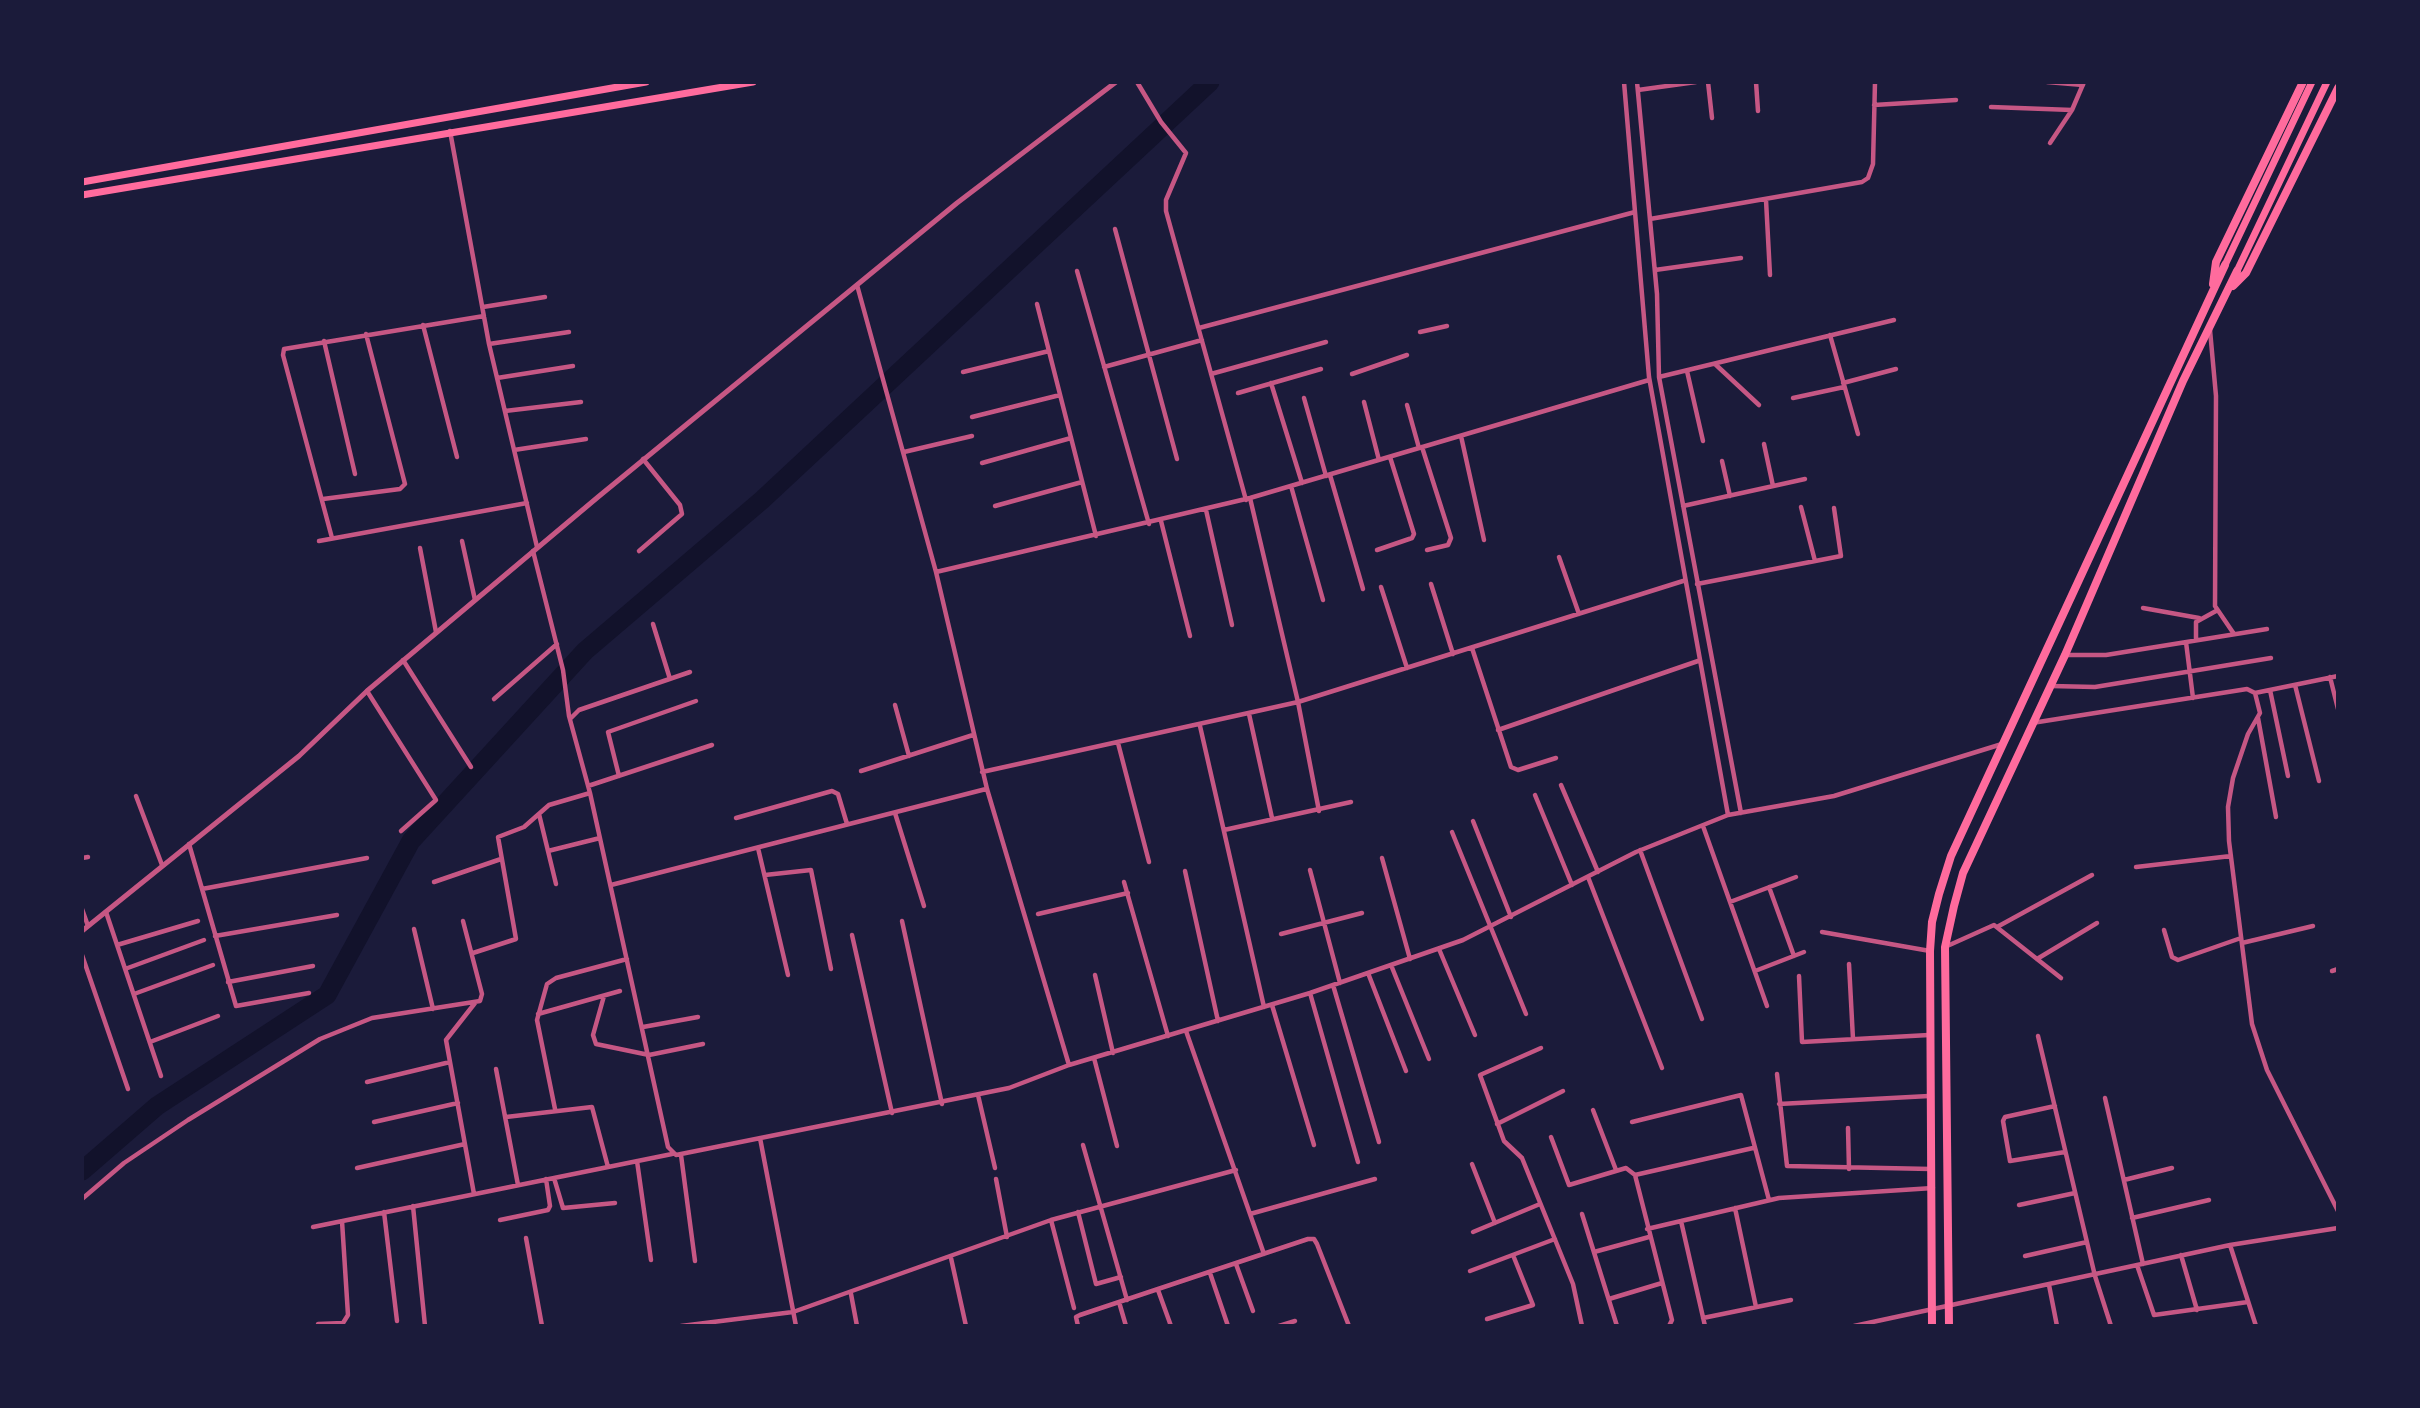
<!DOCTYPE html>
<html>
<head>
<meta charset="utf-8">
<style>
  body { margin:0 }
  #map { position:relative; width:2420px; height:1408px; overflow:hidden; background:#1b1b3a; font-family:"Fira Sans Condensed",sans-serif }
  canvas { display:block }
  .frame { position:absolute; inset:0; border:84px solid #1b1b3a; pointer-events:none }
</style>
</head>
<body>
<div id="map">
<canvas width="2420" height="1408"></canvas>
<div class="frame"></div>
</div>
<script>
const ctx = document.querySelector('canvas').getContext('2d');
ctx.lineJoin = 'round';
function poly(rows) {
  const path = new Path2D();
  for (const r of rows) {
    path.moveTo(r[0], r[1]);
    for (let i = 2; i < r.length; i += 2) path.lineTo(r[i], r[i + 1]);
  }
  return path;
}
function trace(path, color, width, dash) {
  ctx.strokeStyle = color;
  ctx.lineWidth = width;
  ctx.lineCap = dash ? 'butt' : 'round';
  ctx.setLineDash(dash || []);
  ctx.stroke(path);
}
trace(poly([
  [82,1171,157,1106,327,995,411,841,585,651,762,500,1210,82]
]), '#12122b', 19);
trace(poly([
  [1137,82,1161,122,1186,153,1166,200,1166,211,1246,500],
  [1624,82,1649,377,1728,815],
  [1637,82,1657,294,1659,377,1741,813],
  [1708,82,1712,118],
  [1756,82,1758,111],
  [2047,82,2083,85],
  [1638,90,1696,82],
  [1874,105,1956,100],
  [1991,107,2072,110],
  [450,131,489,344,537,547],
  [2050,143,2072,110,2084,82],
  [1766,200,1770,275],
  [1650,219,1862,182,1868,178,1873,164,1875,82],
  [1115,229,1177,459],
  [1655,270,1741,258],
  [1077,271,1149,524],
  [857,285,936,572,987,789,1069,1065],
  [1037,304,1096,536],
  [483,307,545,297],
  [423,325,457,457],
  [1199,328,1635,212],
  [2210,330,2216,396,2215,606,2234,634],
  [1420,332,1447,326],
  [1830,335,1858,434],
  [324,341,355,474],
  [489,344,569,332],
  [1715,364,1759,405],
  [1104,367,1202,340],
  [1687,371,1703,441],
  [963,372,1049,351],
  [1211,374,1326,342],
  [1352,374,1407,355],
  [1659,377,1894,320],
  [497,378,573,366],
  [1271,383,1302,483],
  [1843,383,1896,369],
  [1238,393,1321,369],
  [1304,398,1326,476],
  [1793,398,1844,387],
  [1364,402,1379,460],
  [1407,405,1419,448],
  [505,411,581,402],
  [972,417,1060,395],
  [1461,436,1484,540],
  [1764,444,1773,486],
  [1422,447,1451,538,1448,545,1427,550],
  [514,450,586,439],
  [904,452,972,436],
  [1722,461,1730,496],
  [982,463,1071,438],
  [1330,475,1363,589],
  [1291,486,1323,600],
  [1250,498,1298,702,1319,811],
  [323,499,400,489,405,484,366,334],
  [995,506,1082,482],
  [1683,506,1805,479],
  [1801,507,1815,561],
  [1206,510,1232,625],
  [1161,521,1190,636],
  [332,538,283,355,284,349,484,316],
  [319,541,527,503],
  [462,541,475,600],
  [420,548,436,632],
  [1377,550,1412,538,1414,534,1390,457],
  [533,551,563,670,569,716,590,793,668,1147,676,1155,1009,1088,1069,1065,1310,993,1463,940,1636,852,1728,815,1834,796,2002,744],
  [639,551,682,514,680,505,643,459],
  [1559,557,1579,614],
  [936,572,1250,498,1649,380],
  [1431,584,1453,654],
  [1697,584,1841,556,1834,508],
  [1381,587,1407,668],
  [2143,608,2199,618],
  [653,624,670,679],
  [2196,640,2196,622,2216,611],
  [2186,642,2193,698],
  [1472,648,1511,767,1518,770,1556,758],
  [2065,655,2106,655,2267,629],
  [403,660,471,767],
  [2330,677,2338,709],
  [2295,685,2319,781],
  [2051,686,2095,687,2271,658],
  [2270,690,2288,776],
  [367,691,436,800,401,831],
  [2255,693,2338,676],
  [494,699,557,644],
  [895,705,909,756],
  [1249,714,1272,818],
  [2258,718,2276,817],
  [570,719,579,710,690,672],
  [2032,723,2247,689,2255,693,2260,713,2248,734,2233,778,2228,807,2229,841,2252,1024,2267,1070,2338,1211],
  [1200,726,1264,1007],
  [1498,730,1698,661],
  [1118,743,1149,862],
  [861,771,973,735],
  [982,772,1298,702,1683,581],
  [619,776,608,732,696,701],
  [1561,785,1598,872],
  [588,786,712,745],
  [1535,795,1572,885],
  [136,796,162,865],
  [895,813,924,906],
  [539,814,556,884],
  [736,818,832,791,838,794,847,824],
  [1473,821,1511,917],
  [1703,826,1767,1006],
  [1224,830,1351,802],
  [1452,832,1526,1014],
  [189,844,236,1006,309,993],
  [758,848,788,975],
  [1640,850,1702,1019],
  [548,851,600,838],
  [82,858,88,857],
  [1382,858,1410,959],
  [2136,867,2231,856],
  [1310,870,1340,983],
  [1185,871,1218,1021],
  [765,875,811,870,831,969],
  [1588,877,1662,1068],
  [434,882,501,859],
  [1124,882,1168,1036],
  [611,885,986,789],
  [1769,887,1794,956],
  [202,889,367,858],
  [1730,902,1796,877],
  [82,909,88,926],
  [106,912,161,1076],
  [1038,914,1128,893],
  [902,921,942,1104],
  [1997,927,2092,875],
  [414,929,433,1009],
  [2164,930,2172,957,2178,960,2241,938],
  [1822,932,1930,951],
  [1281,934,1362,913],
  [852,935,892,1113],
  [215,936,337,915],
  [2242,943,2313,926],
  [117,945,198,921],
  [1945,947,1994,925,2061,978],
  [1439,949,1475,1035],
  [473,953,516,939,498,837,524,827,549,805,590,793],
  [82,955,128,1089],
  [2037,959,2097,923],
  [1849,964,1853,1039],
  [1391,965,1429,1059],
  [125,969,204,940],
  [1755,971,1804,952],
  [2332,971,2338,969],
  [1368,973,1406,1071],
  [1095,975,1113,1053],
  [1799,976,1802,1042,1929,1035],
  [228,982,313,966],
  [1333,985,1379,1142],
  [1310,993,1358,1162],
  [134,994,213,965],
  [604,996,593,1035,596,1044,649,1055,703,1044],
  [1272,1005,1314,1145],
  [538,1014,620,991],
  [643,1027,698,1017],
  [1186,1031,1264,1254],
  [2038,1036,2095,1276,2111,1326],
  [150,1042,218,1016],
  [1541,1048,1480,1075,1504,1141,1522,1158,1573,1284,1582,1326],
  [1094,1058,1117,1146],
  [496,1069,518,1185],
  [1777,1074,1787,1166,1931,1169],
  [367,1082,450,1062],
  [978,1095,995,1168],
  [2105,1098,2143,1264],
  [1779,1104,1929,1096],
  [2055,1106,2005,1117,2003,1121,2010,1161,2065,1152],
  [555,1109,537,1020,547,984,556,978,627,959],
  [1593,1110,1616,1170],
  [506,1117,592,1107,608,1167],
  [374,1122,458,1103],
  [1632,1122,1741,1095,1769,1200],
  [1497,1124,1563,1091],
  [1848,1128,1849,1169],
  [1551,1137,1569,1185,1626,1168,1635,1175,1672,1320,1669,1326],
  [760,1138,796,1326],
  [1083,1145,1127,1300],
  [681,1155,695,1261],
  [637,1161,651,1260],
  [1472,1164,1495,1223],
  [357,1168,465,1144],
  [1635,1175,1753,1148],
  [554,1178,563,1208,615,1203],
  [996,1179,1007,1237],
  [2124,1180,2172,1168],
  [474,1194,446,1040,475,1003],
  [82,1199,124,1163,188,1120,320,1039,372,1018,480,1001,482,994,463,921],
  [2019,1205,2075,1193],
  [413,1206,425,1326],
  [1735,1208,1756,1307],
  [384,1212,397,1321],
  [1078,1212,1096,1284,1121,1277],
  [1250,1214,1375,1179],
  [1582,1214,1617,1326],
  [2132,1218,2209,1200],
  [500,1220,548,1210,550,1206,546,1179],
  [1051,1220,1074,1308],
  [1681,1221,1705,1326],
  [313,1227,672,1154],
  [1647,1229,1779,1198,1933,1188],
  [1473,1232,1540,1204],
  [526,1238,542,1326],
  [2230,1245,2256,1326],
  [1594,1252,1649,1237],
  [2181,1255,2197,1310],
  [2025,1256,2087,1242],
  [951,1258,966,1326],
  [1236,1264,1253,1311],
  [2137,1265,2154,1315,2248,1302],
  [1470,1271,1555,1239],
  [1210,1273,1228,1326],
  [2049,1285,2057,1326],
  [1158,1290,1171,1326],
  [851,1294,857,1326],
  [1609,1299,1662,1283],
  [1119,1302,1126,1326],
  [1703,1318,1791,1300],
  [1487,1319,1533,1305,1513,1255],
  [318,1324,343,1323,348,1315,342,1221],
  [681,1326,793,1312,1051,1220,1236,1170],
  [1078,1326,1076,1317,1080,1315,1308,1239,1314,1239,1317,1244,1349,1326],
  [1279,1326,1295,1321],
  [1854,1326,2230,1245,2338,1228]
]), '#c65784', 4.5);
trace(poly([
  [82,931,299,756,367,691,598,497,957,203,1116,82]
]), '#c65784', 5);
trace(poly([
  [82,182,646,82],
  [82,195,753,82],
  [2225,265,2312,82],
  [2237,271,2327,82]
]), '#ff6b9d', 7);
trace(poly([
  [2213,284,2216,262,2303,82],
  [2233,286,2246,273,2338,88],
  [1932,1326,1930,951,1932,922,1939,894,1951,856,2225,265],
  [1949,1326,1945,947,1954,906,1963,873,2065,655,2183,381,2237,271]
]), '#ff6b9d', 8);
</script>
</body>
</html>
